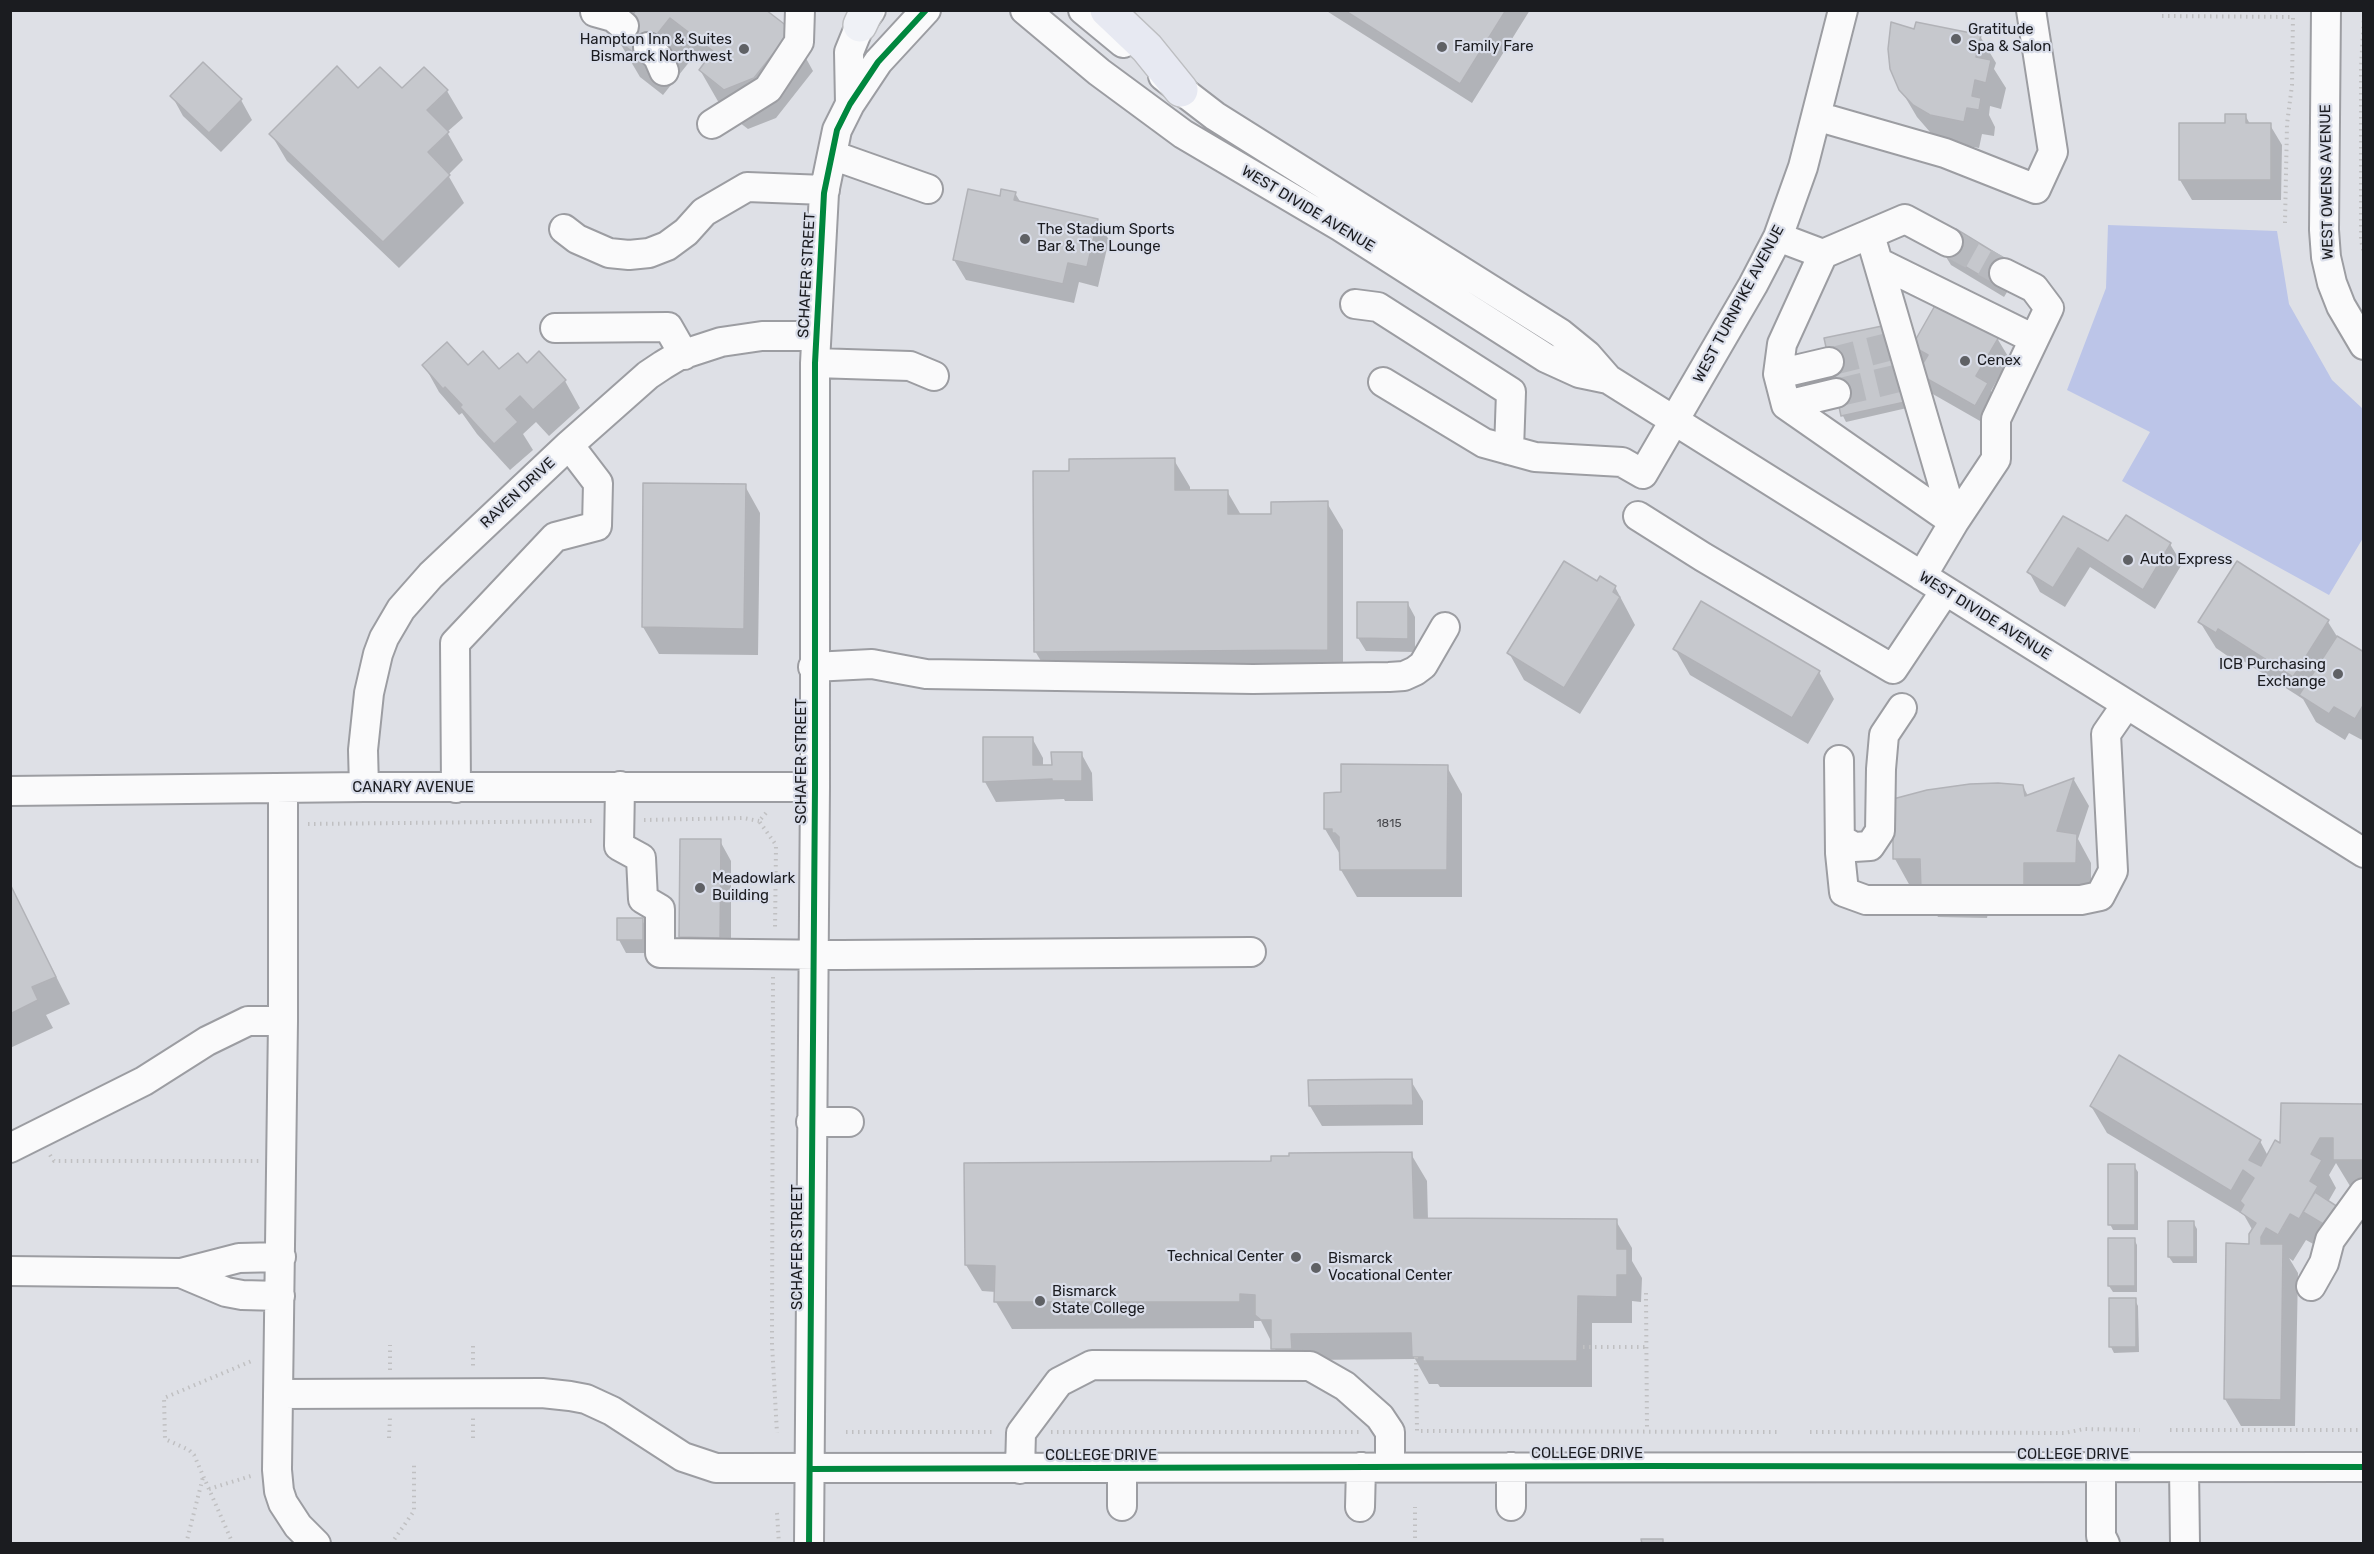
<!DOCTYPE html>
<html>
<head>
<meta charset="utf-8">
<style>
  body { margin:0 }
  #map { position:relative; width:2374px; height:1554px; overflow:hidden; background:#dee0e6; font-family:Rubik,sans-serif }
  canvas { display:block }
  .frame { position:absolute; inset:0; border:12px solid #1b1c20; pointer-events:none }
</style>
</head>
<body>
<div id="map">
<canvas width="2374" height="1554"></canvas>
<div class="frame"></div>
</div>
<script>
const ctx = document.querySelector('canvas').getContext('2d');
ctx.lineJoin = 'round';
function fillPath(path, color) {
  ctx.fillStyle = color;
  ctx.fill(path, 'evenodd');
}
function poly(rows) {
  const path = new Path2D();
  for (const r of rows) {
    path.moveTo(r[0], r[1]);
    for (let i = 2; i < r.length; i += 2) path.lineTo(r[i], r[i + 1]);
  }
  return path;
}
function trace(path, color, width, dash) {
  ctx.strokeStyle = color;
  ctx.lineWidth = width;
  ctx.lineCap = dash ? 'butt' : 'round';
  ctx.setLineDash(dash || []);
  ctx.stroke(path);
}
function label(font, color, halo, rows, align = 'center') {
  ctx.font = font + ' Rubik,sans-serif';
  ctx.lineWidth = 4.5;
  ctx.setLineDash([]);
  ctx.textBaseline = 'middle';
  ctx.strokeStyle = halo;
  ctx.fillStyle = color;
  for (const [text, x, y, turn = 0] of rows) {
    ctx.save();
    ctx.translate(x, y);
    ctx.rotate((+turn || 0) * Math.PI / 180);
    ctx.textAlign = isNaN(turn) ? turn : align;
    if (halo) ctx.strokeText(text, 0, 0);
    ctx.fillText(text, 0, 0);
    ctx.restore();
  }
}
fillPath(poly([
  [2108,225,2277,231,2289,304,2332,380,2363,409,2363,538,2329,595,2122,481,2150,432,2067,390,2106,288]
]), '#bcc5e8');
fillPath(poly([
  [632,10,764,10,791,31,813,71,776,118,748,129,723,110,700,70,705,65,694,56,663,95,640,77,617,38,636,14],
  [1325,10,1530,10,1472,103],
  [1915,31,1980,36,1996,63,1994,69,2006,88,2001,109,1990,106,1989,115,1995,127,1994,136,1982,134,1979,148,1946,142,1930,132,1917,117,1901,90],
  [358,90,447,91,463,118,447,132,463,160,448,175,464,203,399,268,287,161,271,134],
  [172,96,241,100,252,120,221,152,183,116],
  [2245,115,2250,124,2270,125,2282,145,2281,200,2192,200,2180,180,2226,124],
  [1015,193,1021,203,1097,220,1109,240,1098,287,1079,282,1074,303,966,280,954,260,1001,198],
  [1943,252,2017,276,2004,297,1951,265],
  [1886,327,1907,408,1846,422,1843,416,1826,339],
  [1997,338,2009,358,1991,391,1999,405,1987,425,1931,393,1919,373,1924,364,1913,346],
  [539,353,565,381,580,408,549,436,536,422,523,434,533,450,510,470,477,434,462,413,459,415,439,392,424,365,468,367,499,372,527,365],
  [1174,460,1190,487,1190,491,1227,491,1241,515,1273,515,1327,503,1343,530,1343,677,1051,678,1035,651,1070,473],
  [644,484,745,486,760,513,758,655,659,654,643,627],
  [2063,518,2108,543,2170,544,2182,564,2155,609,2090,567,2065,607,2040,592,2029,572],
  [2237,563,2328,622,2338,638,2364,654,2364,741,2349,733,2345,740,2316,722,2303,699,2234,655,2232,659,2216,648,2200,622],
  [1598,583,1615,587,1635,625,1580,714,1524,680,1509,653],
  [1408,604,1415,617,1415,652,1366,651,1358,638],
  [1675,649,1819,672,1834,699,1808,744,1690,675],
  [1032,738,1043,758,1043,766,1053,766,1081,753,1092,773,1093,801,1065,801,1064,799,996,802,985,782],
  [1447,767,1462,794,1462,897,1357,897,1341,870,1341,856,1325,829,1342,794],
  [2074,780,2089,806,2078,839,2091,863,2091,890,1988,913,1987,918,1938,917,1922,890,1922,886,1910,886,1895,859,2023,786,2028,796],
  [720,841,731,861,731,957,692,957,680,937],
  [10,885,70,1004,46,1015,53,1028,10,1048],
  [642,920,649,933,649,953,626,953,619,940],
  [1411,1081,1423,1101,1423,1125,1322,1126,1310,1106],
  [2091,1106,2260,1141,2268,1156,2281,1146,2364,1106,2364,1186,2350,1186,2336,1163,2329,1175,2336,1188,2328,1202,2340,1210,2315,1245,2306,1240,2293,1261,2289,1258,2298,1273,2295,1426,2241,1426,2225,1399,2253,1231,2244,1215,2107,1133],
  [1411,1154,1427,1181,1428,1220,1616,1221,1632,1248,1632,1261,1642,1278,1641,1302,1632,1301,1632,1323,1592,1323,1592,1387,1440,1387,1438,1384,1429,1384,1415,1359,1306,1360,1288,1375,1261,1321,1254,1321,1254,1328,1012,1329,996,1302,996,1292,982,1291,966,1265,1273,1163],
  [2134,1166,2138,1172,2138,1230,2113,1230,2110,1224],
  [2193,1222,2197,1229,2197,1263,2173,1263,2169,1257],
  [2134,1239,2137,1245,2137,1292,2113,1292,2109,1286],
  [2135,1300,2138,1306,2139,1352,2114,1353,2111,1347]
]), '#0003');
const building = poly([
  [636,10,766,10,792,30,754,78,724,90,699,70,713,51,670,18,639,57,615,38,636,10],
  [1344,10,1506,10,1460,84,1344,10],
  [1891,22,1914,29,1916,22,1981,35,1976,57,1991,60,1986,83,1975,80,1972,96,1981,98,1979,110,1967,108,1964,122,1930,115,1913,105,1899,90,1890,69,1888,49,1891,22],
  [203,62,242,99,209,133,170,96,203,62],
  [337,66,358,88,380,67,402,88,424,67,448,90,427,110,449,132,428,152,450,175,383,242,269,134,337,66],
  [2225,114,2246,114,2246,123,2271,123,2271,180,2179,180,2179,123,2225,123,2225,114],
  [968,189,1000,196,1001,189,1016,192,1014,200,1098,219,1087,267,1068,263,1063,284,953,260,968,189],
  [1956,229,2010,262,1996,285,1941,252,1956,229],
  [1937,302,1999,337,1976,376,1988,383,1975,406,1917,373,1928,355,1912,346,1937,302],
  [1887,325,1905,402,1841,416,1824,338,1887,325],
  [447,342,468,365,483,351,499,369,518,353,527,363,539,351,566,380,533,410,520,396,506,409,518,422,494,444,460,407,462,405,445,387,443,389,422,365,447,342],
  [1175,458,1175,490,1228,490,1228,514,1271,514,1271,502,1328,501,1328,650,1034,652,1033,471,1069,471,1069,459,1175,458],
  [643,483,746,484,744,629,642,627,643,483],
  [2126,515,2171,543,2143,590,2078,548,2053,588,2027,572,2063,516,2108,541,2126,515],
  [1564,561,1597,581,1600,576,1616,586,1613,592,1620,597,1564,688,1507,653,1564,561],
  [2237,561,2329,620,2293,677,2218,629,2216,633,2198,622,2237,561],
  [1701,601,1820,671,1792,718,1673,649,1701,601],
  [1357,602,1408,602,1408,639,1357,638,1357,602],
  [2337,636,2364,652,2364,704,2355,719,2334,707,2329,714,2299,695,2337,636],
  [983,737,1033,737,1033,765,1052,765,1051,752,1082,752,1082,781,1052,781,1052,779,983,782,983,737],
  [1341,764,1448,765,1447,870,1340,870,1339,837,1335,833,1332,833,1332,829,1324,829,1324,793,1341,792,1341,764],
  [2074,778,2057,831,2077,834,2076,863,2024,863,2024,887,1921,890,1920,859,1893,859,1893,799,1927,790,1970,784,1998,783,2023,785,2025,796,2074,778],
  [680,839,721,839,720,938,679,937,680,839],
  [10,884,56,977,32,987,38,1000,10,1014,10,884],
  [617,918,643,918,643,940,617,940,617,918],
  [2119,1055,2261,1140,2249,1160,2261,1166,2275,1140,2280,1143,2281,1103,2364,1104,2364,1160,2333,1160,2333,1138,2320,1138,2311,1154,2322,1160,2310,1181,2318,1186,2303,1212,2299,1219,2290,1214,2278,1235,2266,1228,2261,1237,2261,1244,2283,1244,2281,1400,2224,1399,2226,1243,2249,1244,2249,1234,2256,1223,2240,1212,2244,1205,2240,1201,2254,1178,2243,1170,2231,1191,2090,1106,2119,1055],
  [1412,1079,1413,1105,1309,1106,1308,1080,1412,1079],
  [1412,1152,1414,1218,1617,1219,1617,1249,1627,1249,1627,1275,1617,1275,1617,1297,1578,1296,1577,1361,1423,1361,1423,1357,1412,1357,1411,1333,1291,1334,1292,1349,1271,1349,1271,1320,1261,1320,1255,1315,1255,1295,1240,1294,1240,1302,994,1302,995,1266,965,1265,964,1163,1271,1161,1271,1156,1289,1156,1289,1153,1412,1152],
  [2108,1164,2135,1164,2135,1225,2108,1225,2108,1164],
  [2315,1192,2341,1209,2330,1228,2303,1212,2315,1192],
  [2168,1221,2194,1221,2194,1257,2168,1257,2168,1221],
  [2108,1238,2135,1238,2135,1286,2108,1286,2108,1238],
  [2109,1298,2136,1298,2136,1347,2109,1347,2109,1298],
  [1641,1539,1663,1539,1663,1544,1642,1544,1641,1539]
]);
fillPath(building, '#c6c8cd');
trace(building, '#b1b2b7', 1.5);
trace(poly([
  [1948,242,2004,273],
  [1829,362,1892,346],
  [1836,393,1899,378]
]), '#b7b9be', 28, [28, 14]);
const minor = poly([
  [1025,10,1099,72,1183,134,1341,227,1546,358,1579,373,1608,379],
  [1083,10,1123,43],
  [2326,10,2324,230,2326,257,2332,283,2341,306,2364,345],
  [595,12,613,17,624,26],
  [648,47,658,57,664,71],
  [1163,76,1215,116,1560,333,1587,355,1608,379,2364,853],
  [850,104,849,52,860,25,871,10],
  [1816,116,1945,153,2036,189,2053,152,2031,10],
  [712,124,768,89,799,42,800,10],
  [832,155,928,189],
  [564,229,577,239,609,253,629,255,649,253,667,246,686,232,704,212,747,187,825,190],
  [1870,235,1954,522],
  [1778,237,1823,254,1905,219,1948,242],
  [1823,254,1782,344,1778,374,1786,405,1954,522],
  [1878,262,2034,339],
  [1355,304,1378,307,1511,392,1509,450],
  [555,328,668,327,684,355],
  [815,363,910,366,934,376],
  [1778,374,1829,362],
  [1383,382,1484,443,1535,457,1622,462,1643,474,1753,285,1778,237,1803,167,1843,10],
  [1786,405,1836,393],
  [1638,516,1703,557,1893,669,1945,591],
  [1922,576,1954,522,1996,459,1996,419,2049,308,2034,288,2004,273],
  [813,667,872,664,926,674,1253,679,1389,677,1404,676,1415,671,1423,665,1445,627],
  [1839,760,1840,853,1844,892,1866,900,2081,900,2100,896,2113,871,2106,734,2126,705],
  [620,786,619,846,641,858,643,899,660,909,660,953,842,955,1251,952],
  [364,787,363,750,369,693,378,654,384,638,401,609,431,575,569,445,648,375,663,365,678,356,721,342,762,336,815,336],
  [456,788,455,643,555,537,597,526,598,483,569,445],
  [283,789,283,1021,277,1470,279,1491,283,1503,298,1526,316,1544],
  [10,791,364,787,815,787],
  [1840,839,1854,847,1870,846,1880,831,1881,769,1884,735,1902,708],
  [811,1122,849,1122],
  [10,1148,144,1081,207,1041,248,1021,283,1021],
  [10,1271,181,1273,239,1258,281,1257],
  [181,1273,226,1292,242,1295,280,1296],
  [2311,1286,2324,1263,2330,1240,2364,1193],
  [279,1394,542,1393,570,1396,586,1399,612,1411,683,1457,716,1468,2364,1467],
  [1511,1467,1511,1506],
  [2101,1467,2101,1536,2105,1544],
  [2184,1468,2185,1544],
  [1020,1469,1021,1433,1059,1382,1092,1365,1310,1366,1345,1386,1380,1417,1390,1432,1390,1467],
  [1122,1469,1122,1506],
  [1360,1507,1361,1467],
  [809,1544,815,787,815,363,824,193,837,130,850,104,878,62,926,10]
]);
const major = poly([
  [860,25,867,10]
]);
const highway = poly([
  [1107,10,1147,48,1181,90]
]);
trace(minor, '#9c9da2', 32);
trace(major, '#bdbec1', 36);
trace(highway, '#bdbec1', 36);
trace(poly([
  [2364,15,2361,67,2361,240,2364,254],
  [2162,16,2293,17,2292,85,2287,124,2285,223],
  [766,813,759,821,776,845,775,930],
  [644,820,743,818,759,821],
  [308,824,595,821],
  [773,977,772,1344,777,1433],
  [50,1155,54,1161,259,1161],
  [1646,1293,1647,1431],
  [473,1346,473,1370],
  [1583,1347,1646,1347],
  [1416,1357,1417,1431,1780,1432],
  [390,1370,390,1345],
  [2170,1430,2364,1430],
  [846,1432,996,1432],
  [1051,1432,1359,1432],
  [1810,1432,2065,1433,2084,1429,2140,1430],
  [389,1438,390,1418],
  [473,1438,473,1418],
  [209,1489,254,1475],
  [777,1513,779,1544],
  [186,1544,203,1477],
  [233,1544,194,1455,189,1450,165,1439,164,1398,254,1360],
  [391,1544,414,1511,414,1464],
  [1415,1544,1415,1507]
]), '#c0c0c2', 4, [1.5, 4.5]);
trace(minor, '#fafafb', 28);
trace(major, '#eff1f6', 33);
trace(highway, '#e7e9f2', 33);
trace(poly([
  [810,1469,1647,1466,2364,1467],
  [809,1544,815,787,815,363,824,193,837,130,850,104,878,62,926,10]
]), '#00873e', 6);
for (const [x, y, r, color] of [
  [1956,39,6,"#5f6165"],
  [1442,47,6,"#5f6165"],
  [744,49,6,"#5f6165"],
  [1025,239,6,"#5f6165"],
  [1965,361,6,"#5f6165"],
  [2128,560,6,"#5f6165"],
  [2338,674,6,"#5f6165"],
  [700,888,6,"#5f6165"],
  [1296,1257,6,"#5f6165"],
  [1316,1268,6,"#5f6165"],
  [1040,1301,6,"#5f6165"]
]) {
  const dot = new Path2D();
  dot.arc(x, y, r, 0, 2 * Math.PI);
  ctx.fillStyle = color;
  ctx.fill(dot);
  trace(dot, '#dadeea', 2);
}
label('12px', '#47484c', null, [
  ["1815",1389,824]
]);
label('15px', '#1b1c20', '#dadeea', [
  ["Gratitude",1968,30],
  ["Spa & Salon",1968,47],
  ["Hampton Inn & Suites",732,40,"right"],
  ["Bismarck Northwest",732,57,"right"],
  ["Family Fare",1454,47],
  ["The Stadium Sports",1037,230],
  ["Bar & The Lounge",1037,247],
  ["Cenex",1977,361],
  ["Auto Express",2140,560],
  ["ICB Purchasing",2326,665,"right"],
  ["Exchange",2326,682,"right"],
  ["Meadowlark",712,879],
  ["Building",712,896],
  ["Technical Center",1284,1257,"right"],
  ["Bismarck",1328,1259],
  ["Vocational Center",1328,1276],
  ["Bismarck",1052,1292],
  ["State College",1052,1309]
], 'left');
label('15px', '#1b1c20', '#dadeea', [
  ["WEST OWENS AVENUE",2327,182,-91],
  ["WEST DIVIDE AVENUE",1308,209,31],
  ["SCHAFER STREET",807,275,-87],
  ["WEST TURNPIKE AVENUE",1739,304,-62],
  ["RAVEN DRIVE",518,493,-43],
  ["WEST DIVIDE AVENUE",1985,616,32],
  ["SCHAFER STREET",802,761,-90],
  ["CANARY AVENUE",413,788],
  ["SCHAFER STREET",798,1247,-90],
  ["COLLEGE DRIVE",1587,1454],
  ["COLLEGE DRIVE",2073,1455],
  ["COLLEGE DRIVE",1101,1456]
]);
</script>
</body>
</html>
